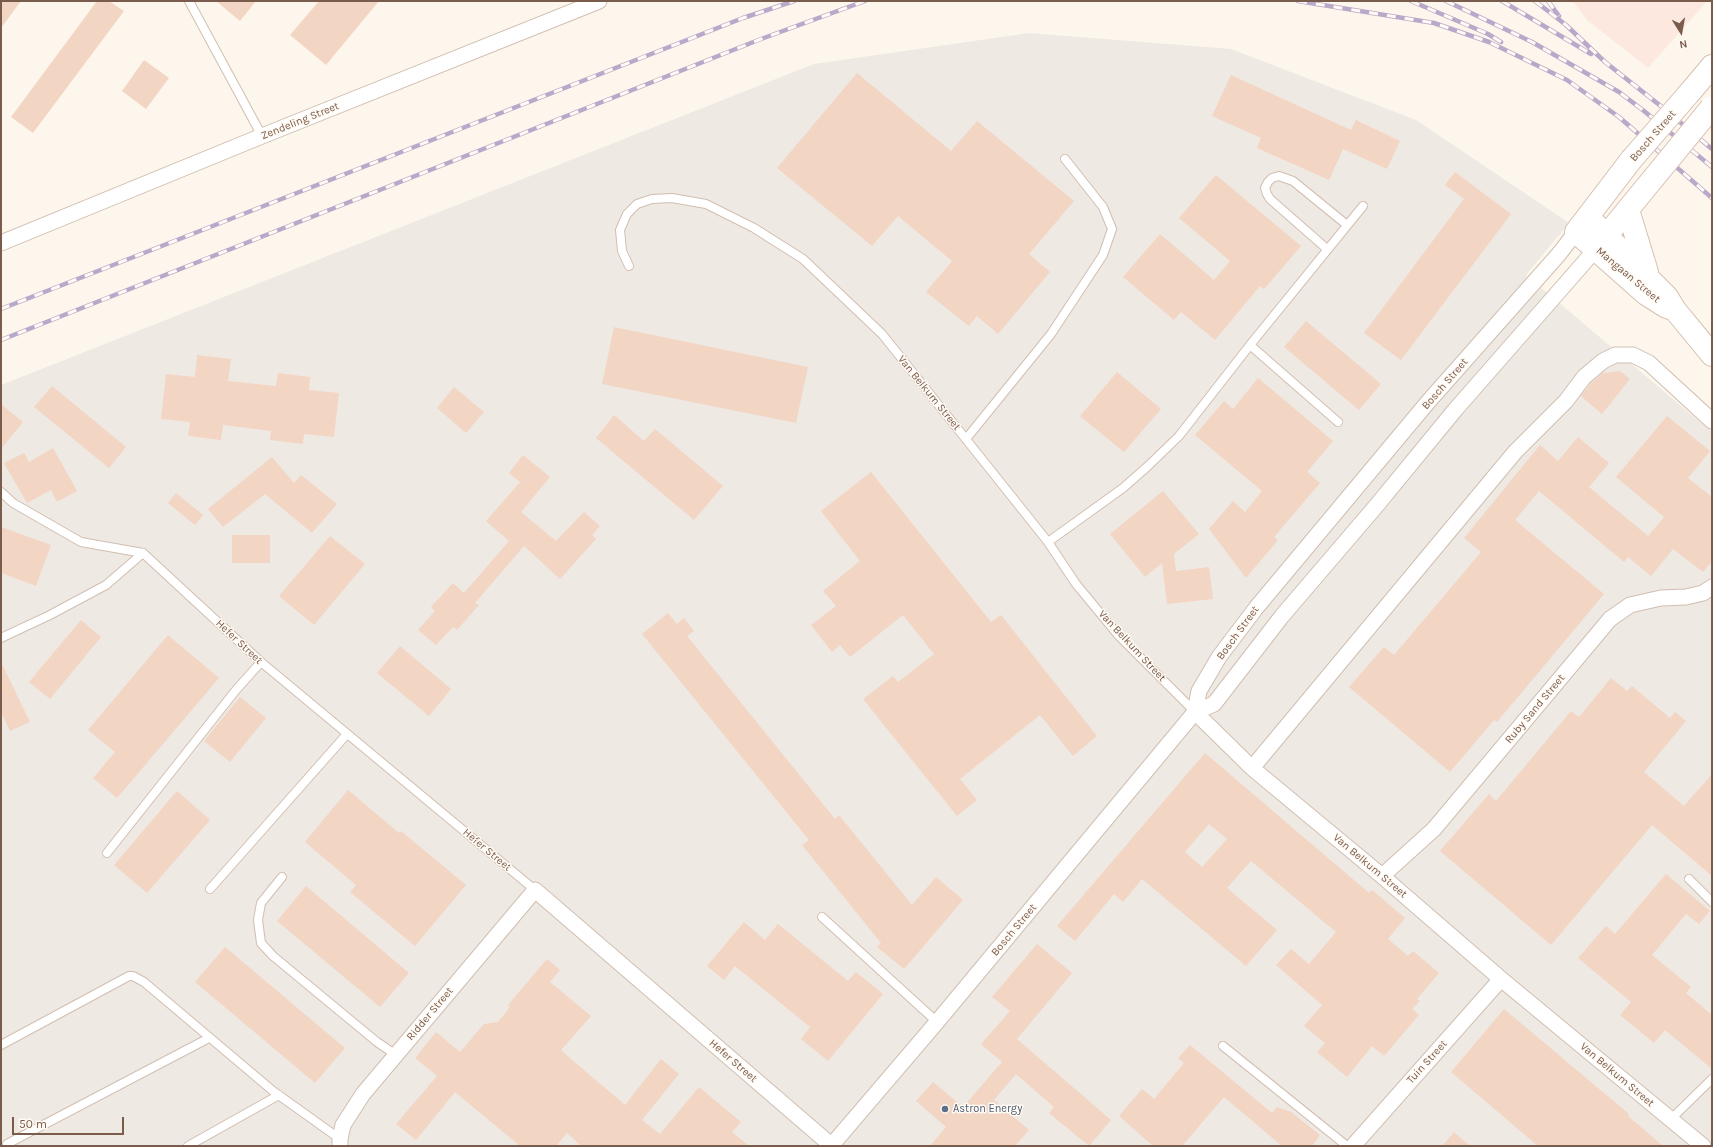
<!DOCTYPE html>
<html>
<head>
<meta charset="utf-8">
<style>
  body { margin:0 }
  #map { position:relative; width:1713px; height:1147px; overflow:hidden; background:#fdf6ec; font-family:Karla,sans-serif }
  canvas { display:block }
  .frame { position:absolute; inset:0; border:2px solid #7a5c4d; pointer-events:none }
  .north { position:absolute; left:1661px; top:12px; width:40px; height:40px; -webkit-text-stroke:3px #fffaf3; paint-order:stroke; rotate:169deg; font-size:11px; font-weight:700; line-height:16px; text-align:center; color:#7a5c4d }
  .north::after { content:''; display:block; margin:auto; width:14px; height:18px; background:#7a5c4d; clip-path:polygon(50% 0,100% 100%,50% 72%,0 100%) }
  .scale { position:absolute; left:12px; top:1117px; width:112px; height:18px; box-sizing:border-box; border:2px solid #7a5c4d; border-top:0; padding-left:5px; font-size:12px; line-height:14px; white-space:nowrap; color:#7a5c4d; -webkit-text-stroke:3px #fffaf3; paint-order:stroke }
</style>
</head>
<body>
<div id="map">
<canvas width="1713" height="1147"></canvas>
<div class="frame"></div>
<div class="north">N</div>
<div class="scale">50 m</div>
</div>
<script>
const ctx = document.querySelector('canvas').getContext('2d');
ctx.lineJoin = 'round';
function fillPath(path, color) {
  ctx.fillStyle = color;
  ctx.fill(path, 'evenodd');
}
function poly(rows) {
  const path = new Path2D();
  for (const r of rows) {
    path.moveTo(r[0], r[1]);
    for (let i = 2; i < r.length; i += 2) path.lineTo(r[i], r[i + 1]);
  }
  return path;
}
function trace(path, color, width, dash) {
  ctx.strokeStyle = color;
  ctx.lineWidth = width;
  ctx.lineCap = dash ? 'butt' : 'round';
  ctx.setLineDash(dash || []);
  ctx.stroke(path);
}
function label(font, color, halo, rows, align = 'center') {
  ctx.font = font + ' Karla,sans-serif';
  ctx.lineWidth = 3;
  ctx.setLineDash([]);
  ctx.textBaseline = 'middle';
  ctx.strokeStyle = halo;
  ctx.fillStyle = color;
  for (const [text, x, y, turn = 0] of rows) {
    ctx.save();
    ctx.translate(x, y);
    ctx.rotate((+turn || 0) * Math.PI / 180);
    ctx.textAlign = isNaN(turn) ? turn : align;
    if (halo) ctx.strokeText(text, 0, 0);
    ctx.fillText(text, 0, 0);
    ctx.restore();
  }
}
fillPath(poly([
  [1573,1,1707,1,1648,68,1587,20]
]), '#fde8e0');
fillPath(poly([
  [1029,33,1231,49,1416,120,1569,223,1526,275,1712,432,1712,1146,1,1146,1,385,814,64]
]), '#efe9e4');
fillPath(poly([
  [1,1,21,1,1,28],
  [97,1,109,1,124,11,33,133,11,117],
  [216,1,256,1,240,21],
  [319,1,379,1,326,65,290,35],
  [144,60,169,78,146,109,122,91],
  [857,73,951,151,977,121,1074,201,1029,254,1050,272,998,334,977,316,969,326,926,292,952,261,898,216,872,246,777,168],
  [1231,75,1351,130,1356,120,1400,141,1387,169,1343,149,1329,180,1257,148,1261,138,1212,116],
  [1455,172,1511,214,1401,360,1364,333,1464,199,1445,185],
  [1216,175,1301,246,1264,289,1260,286,1215,340,1181,312,1174,320,1123,277,1160,234,1214,280,1230,261,1179,218],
  [1306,321,1381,384,1359,410,1284,347],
  [614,327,808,367,796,423,602,384],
  [197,355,231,359,228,381,276,386,278,373,310,377,309,390,339,393,334,437,304,434,303,444,270,440,271,431,223,425,221,440,188,436,190,422,161,419,166,374,195,377],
  [1620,371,1630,379,1602,414,1581,396,1591,383,1603,373],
  [1117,372,1161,409,1124,452,1080,416],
  [1258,378,1333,441,1307,472,1320,483,1274,537,1278,540,1246,578,1209,529,1233,501,1245,512,1262,491,1195,435,1224,401,1233,409],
  [52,386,126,447,109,468,34,407],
  [454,387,484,412,466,433,437,408],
  [1,404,23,422,1,449],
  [614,415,644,441,655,429,723,486,694,520,596,438],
  [1667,416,1710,451,1688,478,1712,497,1712,561,1703,572,1673,549,1651,576,1628,557,1624,562,1539,491,1515,520,1604,594,1497,722,1494,720,1450,772,1349,687,1384,647,1394,655,1481,552,1464,538,1540,445,1558,461,1578,437,1609,463,1589,487,1648,536,1664,517,1616,477],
  [53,448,77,491,57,502,51,490,27,503,4,463,24,453,29,462],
  [523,455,550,477,521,512,556,541,584,512,600,526,592,535,596,539,560,579,524,546,475,603,479,605,457,630,453,627,436,645,418,630,435,611,431,607,453,583,464,593,509,541,486,521,520,482,509,473],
  [272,457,294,483,301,475,337,504,312,533,265,494,223,527,208,509],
  [871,472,991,622,1001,615,1097,736,1073,756,1040,715,960,779,977,800,957,816,863,699,893,676,898,682,934,654,903,615,850,657,840,645,832,652,811,625,836,606,823,591,860,561,821,511],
  [1163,491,1199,534,1174,554,1176,571,1209,567,1213,599,1167,604,1162,563,1145,577,1110,534],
  [176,493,203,515,195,525,168,503],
  [1,527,51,545,36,586,1,573],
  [232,535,270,535,270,563,232,563],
  [330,536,365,564,314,625,279,596],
  [668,613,677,624,684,618,694,631,687,636,835,819,839,815,912,905,936,877,963,900,904,969,877,947,881,943,802,845,809,840,642,634],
  [81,620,101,637,50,699,29,682],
  [168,635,219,678,117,798,93,778,115,752,88,730],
  [400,646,451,689,429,716,377,673],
  [1,662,30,722,10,731,1,712],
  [1611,678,1627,691,1632,686,1670,718,1675,712,1686,721,1644,772,1684,806,1712,774,1712,876,1652,825,1551,945,1440,851,1489,794,1496,801,1571,711,1579,717],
  [240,697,266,718,230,762,204,741],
  [1205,753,1369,893,1372,890,1405,918,1388,939,1408,956,1413,951,1439,973,1417,999,1420,1001,1412,1009,1419,1015,1384,1056,1372,1046,1347,1077,1317,1052,1325,1043,1304,1026,1322,1005,1276,965,1291,949,1309,964,1336,932,1251,861,1227,888,1277,930,1246,966,1142,879,1123,902,1114,894,1075,941,1057,926],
  [1209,824,1227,839,1202,867,1185,852],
  [348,790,399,833,401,831,466,885,415,946,350,892,356,885,305,842],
  [177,791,210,820,147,893,114,865],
  [1666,874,1710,911,1699,924,1686,914,1652,955,1691,987,1686,993,1712,1015,1712,1069,1665,1030,1654,1043,1620,1015,1631,1002,1578,958,1606,926,1615,934],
  [306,886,409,973,380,1007,277,921],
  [744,922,765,940,778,924,848,981,856,972,883,994,828,1061,801,1039,810,1027,735,966,724,980,707,966],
  [1037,944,1072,973,1017,1039,1111,1120,1089,1146,1049,1113,1054,1107,1016,1074,994,1100,1029,1130,1015,1146,930,1146,946,1127,916,1101,933,1082,963,1107,1002,1062,981,1044,1010,1011,992,997],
  [225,947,345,1048,315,1083,195,982],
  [547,959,560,970,550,982,591,1016,561,1050,571,1059,625,1105,661,1059,679,1074,642,1120,660,1134,699,1087,741,1122,732,1132,749,1146,581,1146,567,1133,556,1146,520,1146,455,1092,416,1140,396,1124,437,1076,415,1058,436,1032,460,1052,484,1024,498,1022,510,1007,508,1005],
  [1504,1009,1629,1114,1628,1116,1663,1146,1538,1146,1451,1072],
  [1190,1045,1272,1113,1277,1107,1291,1112,1320,1135,1312,1146,1282,1146,1224,1097,1182,1146,1153,1146,1119,1116,1142,1089,1154,1099,1184,1063,1178,1058],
  [1454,1132,1470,1146,1442,1146]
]), '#f3d5c3');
const lane = poly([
  [189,1,262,136],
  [1327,249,1270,199,1267,194,1265,188,1268,182,1272,178,1279,176,1293,181,1347,225],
  [629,266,622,251,620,230,627,214,637,204,652,199,672,198,706,204,754,228,803,259,882,334,1048,542,1076,584,1119,636,1195,712],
  [1250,345,1338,422],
  [966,439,1051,334,1103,255,1112,229,1103,207,1065,159],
  [1,492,13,503,81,542,143,553],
  [1048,542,1123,488,1148,466,1179,436,1250,345,1363,206],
  [143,553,261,662,535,890],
  [1,638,50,615,106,585,143,553],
  [107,853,236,690,261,662],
  [282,877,261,903,258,920,261,943,273,956,377,1042,396,1055],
  [1689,879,1712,902],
  [210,889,347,734],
  [822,917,937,1022],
  [1,1045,129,976,133,976,144,982,273,1091,340,1139],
  [1223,1046,1347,1146],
  [1671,1119,1712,1079],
  [7,1144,209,1038],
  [188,1146,279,1095]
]);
const street = poly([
  [1,243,262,136,599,1],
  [1195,712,1252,768,1382,876,1501,979,1703,1146],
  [1195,712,1199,691,1219,657,1256,608,1428,402,1559,254,1576,232],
  [1252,768,1515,452,1566,401,1584,377,1603,361,1615,355,1633,355,1649,363,1712,421],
  [1382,876,1434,829,1610,619,1630,605,1661,598,1686,597,1703,593,1712,587],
  [340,1146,340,1139,343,1125,363,1094,535,890,832,1146],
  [831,1146,937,1022,1195,712,1214,704,1282,616,1377,505,1455,410,1596,249],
  [1353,1146,1501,979]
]);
const secondary = poly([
  [1691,91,1712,66],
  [1631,160,1576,232,1646,294,1665,306,1675,310],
  [1628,210,1647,272],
  [1588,217,1667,297,1675,310,1712,355],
  [1597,247,1652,180]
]);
trace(lane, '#d1beb0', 10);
trace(street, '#d1beb0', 17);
trace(secondary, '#d6c0b0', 24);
trace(lane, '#fff', 8);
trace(street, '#fff', 15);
trace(secondary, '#fff', 22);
const rail = poly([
  [1298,1,1434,23,1489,42,1567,80,1619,117,1712,198],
  [1411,1,1488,34,1501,42],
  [1446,1,1532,42,1619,92,1644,111,1712,167],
  [1502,1,1591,54],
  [1535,1,1566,25,1605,62,1662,107,1712,149],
  [1548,1,1559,16],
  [1,309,743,18,794,1],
  [1,340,761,39,865,1]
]);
trace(rail, '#b9a8c9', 4.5);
trace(rail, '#fffaf3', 3, [9]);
const secondaryBridge = poly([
  [1631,160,1691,91],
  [1652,180,1711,108]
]);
trace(secondaryBridge, '#d6c0b0', 24, []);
trace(secondaryBridge, '#fff', 22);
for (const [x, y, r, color] of [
  [945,1109,4,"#5c6f8a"]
]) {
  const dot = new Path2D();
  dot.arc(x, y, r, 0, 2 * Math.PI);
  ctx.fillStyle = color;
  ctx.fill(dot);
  trace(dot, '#fffaf3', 1.5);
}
label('11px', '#7a5c4d', '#fffaf3', [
  ["Zendeling Street",300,121,-22],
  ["Bosch Street",1653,136,-49],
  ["Mangaan Street",1628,275,40],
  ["Bosch Street",1445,384,-49],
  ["Van Belkum Street",929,393,51],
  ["Bosch Street",1238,633,-54],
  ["Hefer Street",239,642,43],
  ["Van Belkum Street",1132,646,47],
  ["Ruby Sand Street",1535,709,-50],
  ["Hefer Street",487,850,40],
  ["Van Belkum Street",1370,866,40],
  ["Bosch Street",1014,930,-50],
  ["Ridder Street",430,1014,-50],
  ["Hefer Street",733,1061,41],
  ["Tuin Street",1427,1062,-48],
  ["Van Belkum Street",1617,1075,40]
]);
label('11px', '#4e5e75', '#fffaf3', [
  ["Astron Energy",953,1109]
], 'left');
</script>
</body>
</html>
